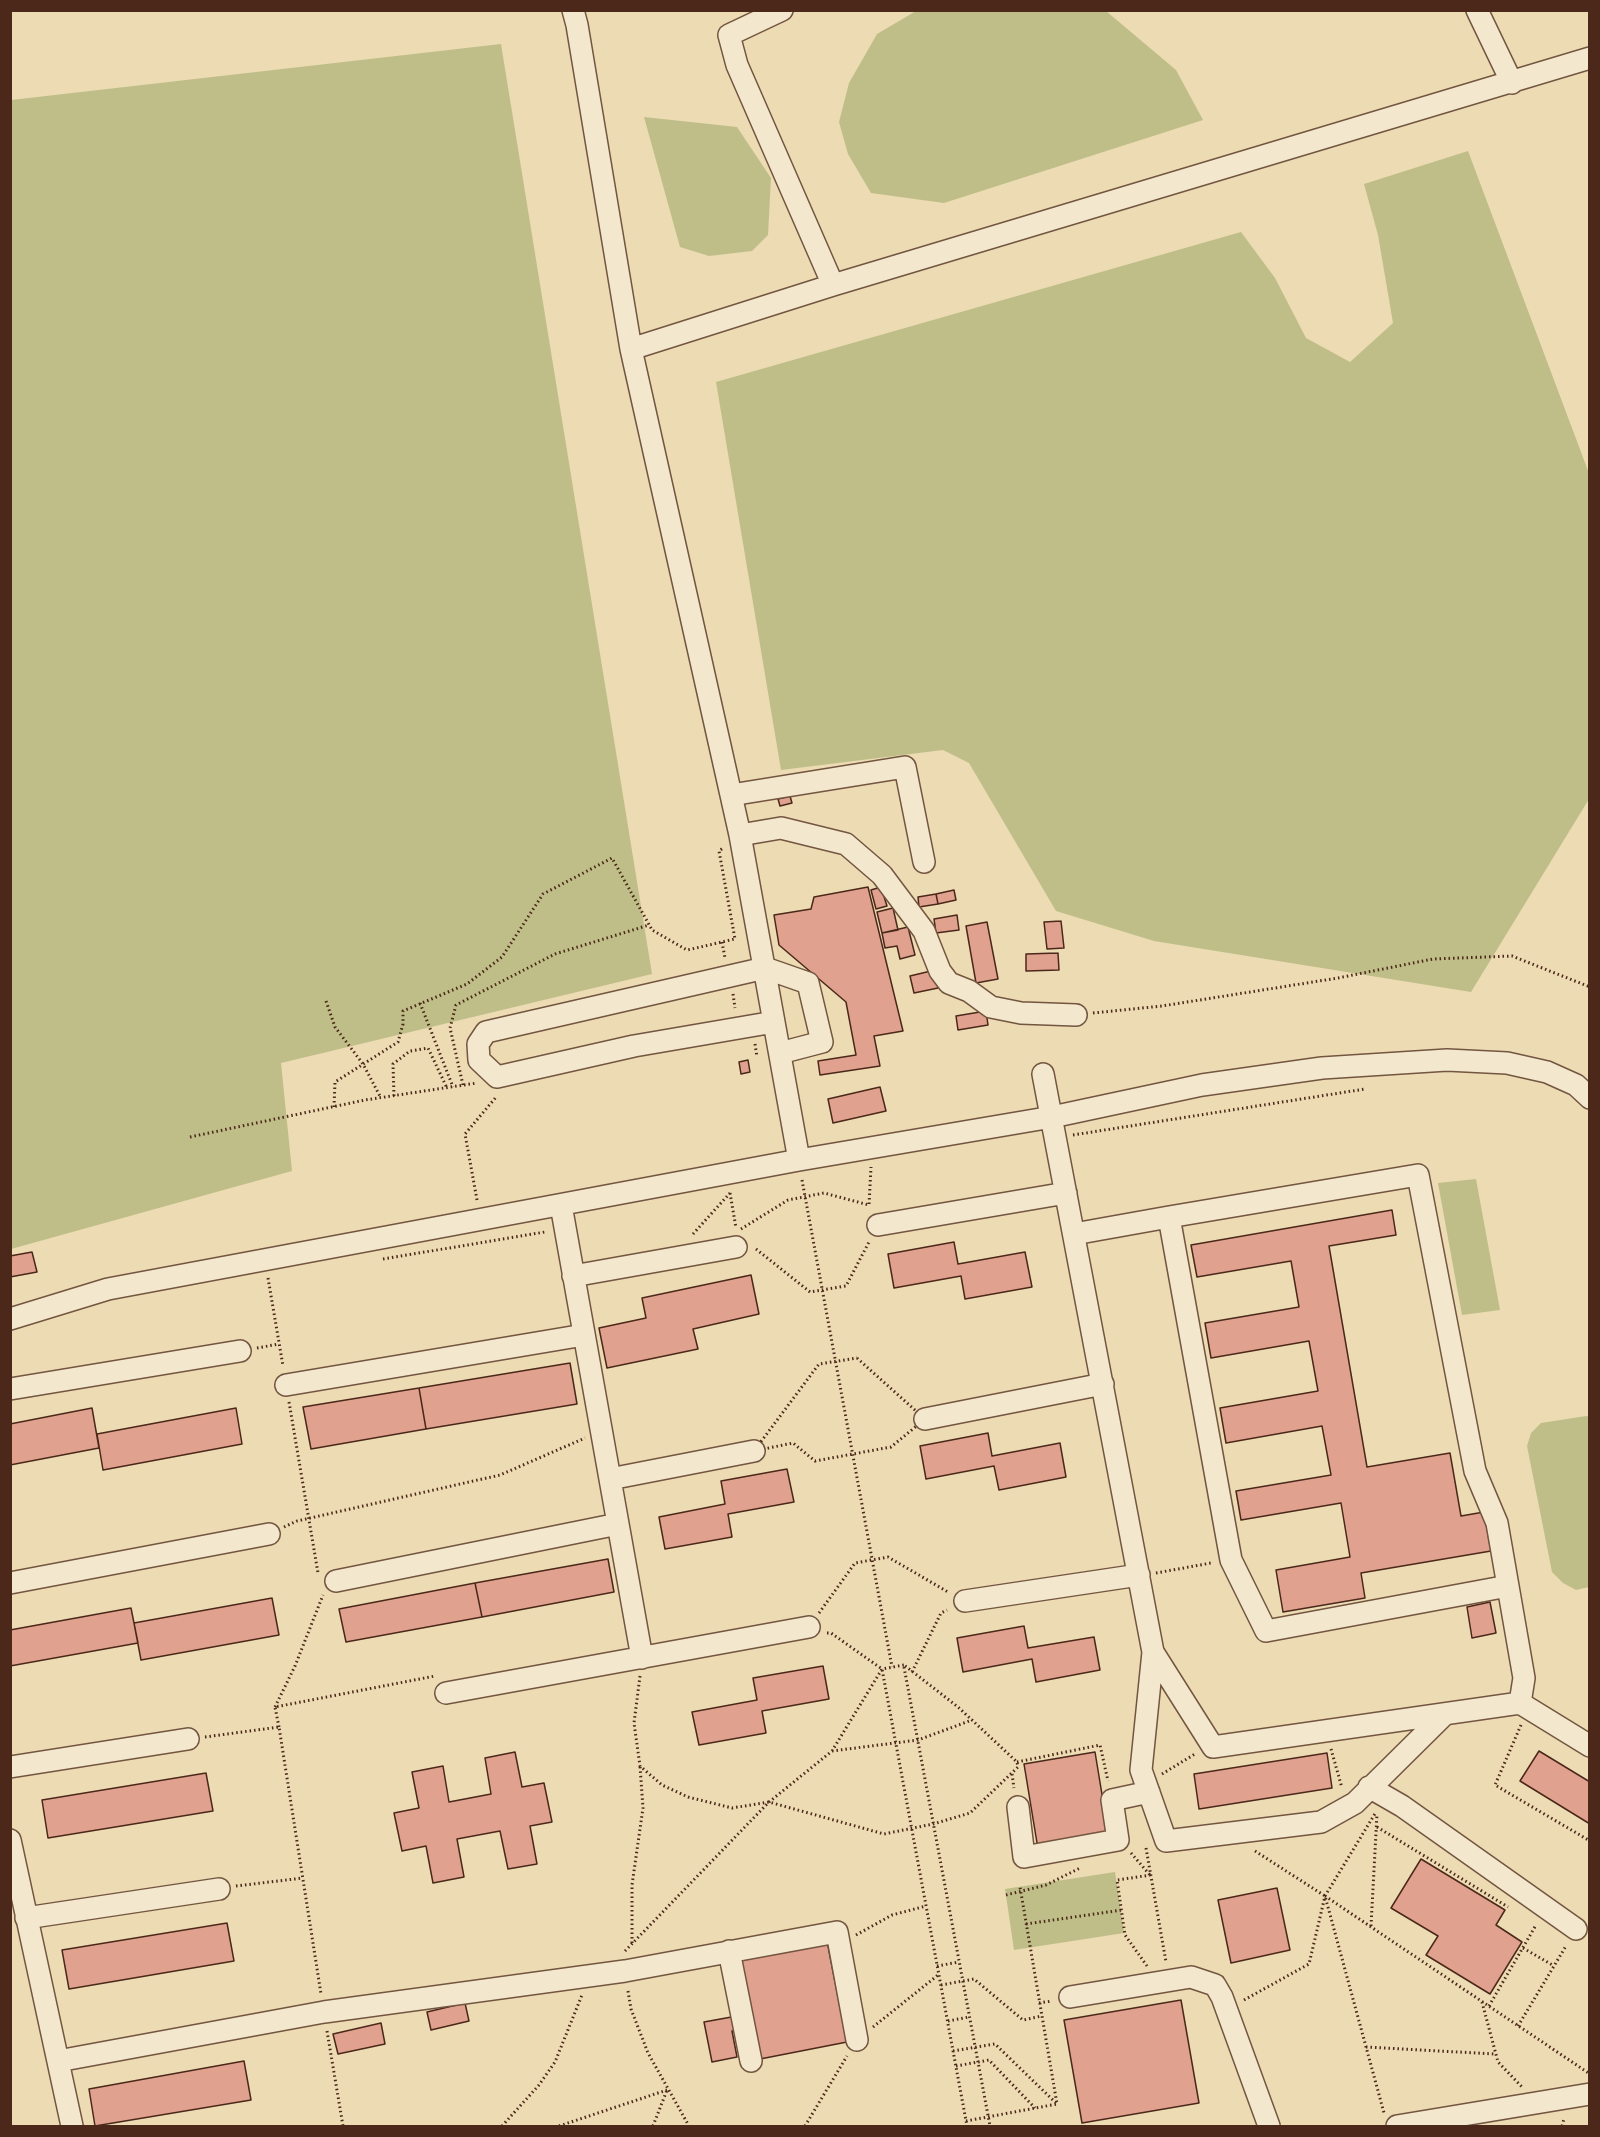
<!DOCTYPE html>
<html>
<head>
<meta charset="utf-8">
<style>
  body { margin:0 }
  #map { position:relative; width:1600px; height:2137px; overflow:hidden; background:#ecdbb3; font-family:Vollkorn,serif }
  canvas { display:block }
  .frame { position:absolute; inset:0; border:12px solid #4b2819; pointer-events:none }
</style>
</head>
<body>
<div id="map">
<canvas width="1600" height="2137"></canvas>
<div class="frame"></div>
</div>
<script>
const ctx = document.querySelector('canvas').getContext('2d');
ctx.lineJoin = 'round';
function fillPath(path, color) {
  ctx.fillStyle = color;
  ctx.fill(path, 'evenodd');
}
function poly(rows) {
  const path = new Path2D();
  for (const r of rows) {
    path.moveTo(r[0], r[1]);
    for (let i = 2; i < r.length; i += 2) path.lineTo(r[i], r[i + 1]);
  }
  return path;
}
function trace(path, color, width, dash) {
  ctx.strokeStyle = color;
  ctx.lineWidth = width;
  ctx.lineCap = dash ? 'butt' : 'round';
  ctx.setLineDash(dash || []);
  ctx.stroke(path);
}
fillPath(poly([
  [916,11,1106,11,1176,70,1203,120,944,203,871,193,848,154,839,122,849,83,877,34],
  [501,44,652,974,281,1063,292,1171,11,1249,11,100],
  [644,117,737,127,771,178,768,235,752,251,709,256,680,247],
  [1468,151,1590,476,1589,799,1471,992,1154,941,1056,911,969,763,943,750,781,770,716,382,1241,232,1275,278,1306,338,1350,362,1393,323,1378,235,1364,184],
  [1476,1179,1500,1310,1462,1315,1438,1183],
  [1586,1416,1590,1417,1589,1587,1576,1590,1563,1583,1552,1572,1527,1446,1531,1433,1541,1423],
  [1115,1872,1124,1933,1014,1950,1005,1889]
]), '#bfbe88');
const building = poly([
  [790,796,792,803,780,806,778,799,790,796],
  [868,887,903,1031,874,1036,880,1066,820,1075,818,1061,856,1055,846,1002,779,945,774,915,811,909,814,897,868,887],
  [881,887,887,906,876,909,871,890,881,887],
  [954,890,956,900,938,904,936,894,954,890],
  [936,894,938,904,919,907,918,897,936,894],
  [893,908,898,930,882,933,877,912,893,908],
  [957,915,959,930,936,933,934,919,957,915],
  [1061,921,1064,948,1047,949,1044,922,1061,921],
  [987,922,998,979,976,983,966,926,987,922],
  [908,927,915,955,900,959,897,946,885,948,882,933,908,927],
  [1058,953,1059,970,1026,971,1026,954,1058,953],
  [935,970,938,988,914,993,910,976,935,970],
  [986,1011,988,1025,958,1030,956,1016,986,1011],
  [748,1060,750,1072,741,1074,739,1062,748,1060],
  [880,1087,886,1111,833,1123,828,1099,880,1087],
  [1392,1210,1396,1235,1329,1246,1367,1467,1450,1453,1461,1516,1484,1512,1491,1551,1361,1573,1365,1598,1283,1612,1276,1570,1350,1557,1341,1503,1241,1520,1236,1491,1331,1475,1322,1426,1226,1443,1220,1408,1318,1391,1309,1341,1211,1358,1205,1323,1299,1307,1291,1261,1197,1277,1191,1245,1392,1210],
  [954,1242,958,1264,1025,1252,1032,1287,965,1299,961,1276,894,1288,888,1254,954,1242],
  [32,1252,37,1272,10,1277,10,1256,32,1252],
  [751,1275,759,1314,693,1329,698,1349,607,1368,599,1328,646,1318,642,1298,751,1275],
  [570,1363,577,1404,426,1429,419,1388,570,1363],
  [419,1388,426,1429,311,1449,303,1407,419,1388],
  [92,1408,99,1448,10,1465,10,1424,92,1408],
  [236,1408,242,1444,103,1470,97,1434,236,1408],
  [988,1433,992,1456,1060,1443,1066,1477,999,1490,994,1466,926,1479,920,1446,988,1433],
  [787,1469,794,1502,728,1514,732,1537,665,1549,659,1517,725,1504,721,1481,787,1469],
  [608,1559,614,1592,482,1617,475,1583,608,1559],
  [475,1583,482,1617,346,1642,339,1609,475,1583],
  [272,1598,279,1635,141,1660,134,1623,272,1598],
  [1490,1602,1496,1633,1472,1638,1467,1607,1490,1602],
  [131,1608,138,1643,10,1666,10,1630,131,1608],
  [1024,1626,1028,1648,1094,1637,1100,1670,1036,1682,1032,1659,963,1672,957,1638,1024,1626],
  [823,1666,829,1699,762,1711,766,1733,699,1745,692,1712,757,1700,753,1678,823,1666],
  [1539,1751,1590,1782,1590,1824,1520,1781,1539,1751],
  [515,1752,522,1787,544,1783,552,1822,530,1826,537,1864,508,1869,500,1831,457,1839,464,1877,433,1883,426,1846,402,1851,394,1813,419,1808,412,1772,443,1766,449,1802,491,1794,485,1758,515,1752],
  [1095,1752,1109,1837,1038,1849,1024,1764,1095,1752],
  [1327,1753,1332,1788,1199,1809,1194,1774,1327,1753],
  [206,1773,213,1811,48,1838,42,1800,206,1773],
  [1421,1859,1505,1910,1496,1925,1522,1942,1490,1994,1426,1955,1438,1936,1391,1908,1421,1859],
  [1277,1888,1290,1950,1231,1963,1218,1900,1277,1888],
  [227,1923,234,1961,69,1989,62,1950,227,1923],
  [827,1941,847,2042,755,2060,735,1958,827,1941],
  [1181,2000,1199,2103,1082,2123,1064,2020,1181,2000],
  [465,2003,469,2021,431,2030,427,2012,465,2003],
  [737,2016,739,2030,732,2031,737,2057,712,2062,704,2022,737,2016],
  [381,2023,385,2044,338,2054,333,2034,381,2023],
  [244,2061,251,2100,95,2126,89,2089,244,2061]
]);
fillPath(building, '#e0a28f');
trace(building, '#4b2819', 1.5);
const minor = poly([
  [573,10,577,25,631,349,740,835,799,1160],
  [782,10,729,35,737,65,833,285],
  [1477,10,1512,83],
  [631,349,833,285,1590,58],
  [731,795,905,767,924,862],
  [740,835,781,828,846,844,882,875,924,931,940,971,949,983,969,991,991,1007,1021,1013,1076,1015],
  [774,1022,634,1046,497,1077,479,1060,478,1044,486,1032,765,968,808,983,822,1042,780,1053],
  [1043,1074,1153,1652,1141,1770,1166,1841,1321,1822,1355,1803,1445,1714],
  [561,1205,642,1658],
  [1169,1217,1418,1175,1475,1471,1497,1523,1524,1678,1520,1703],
  [878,1225,1066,1193],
  [1074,1234,1169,1217,1231,1560,1266,1631,1508,1586],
  [573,1276,736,1247],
  [10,1319,108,1289,799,1160,1052,1117,1202,1085,1322,1068,1447,1060,1507,1063,1547,1072,1576,1085,1590,1098],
  [286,1385,584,1335],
  [10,1389,240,1351],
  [925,1419,1103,1384],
  [610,1479,754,1451],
  [336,1581,618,1524],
  [10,1583,269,1534],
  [965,1601,1139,1575],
  [1153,1652,1213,1747,1520,1703,1590,1746],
  [446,1693,809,1627],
  [10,1767,188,1739],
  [1369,1787,1402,1806,1576,1929],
  [1018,1807,1024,1857,1118,1840,1112,1800,1149,1792],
  [10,1840,72,2126],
  [26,1918,219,1889],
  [729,1951,751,2061],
  [1070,1997,1191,1977,1215,1985,1222,1997,1269,2126],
  [58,2061,324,2012,625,1971,837,1932,857,2040],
  [1397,2126,1590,2094]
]);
trace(minor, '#735540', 24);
trace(poly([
  [722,942,725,958],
  [733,994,735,1008],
  [326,1001,335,1027,363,1064,381,1098],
  [420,1003,453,1087],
  [1093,1013,1162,1006,1338,978,1433,959,1512,956,1590,987],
  [755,1044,757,1057],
  [463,1085,450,1028,456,1005,555,954,649,925],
  [394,1096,393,1064,410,1051,428,1048,447,1088],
  [334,1107,335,1082,398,1042,403,1024,403,1011,467,984,502,957,543,894,612,858,652,930,687,950,735,939,719,851,723,848],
  [1073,1135,1365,1089],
  [190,1137,365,1100,477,1083],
  [802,1180,892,1667],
  [730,1193,736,1228],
  [477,1200,465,1134,497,1096],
  [741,1229,788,1200,824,1193,869,1205,871,1167],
  [693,1234,730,1193],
  [756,1249,810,1292,846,1286,869,1242],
  [383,1259,545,1232],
  [268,1278,283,1366],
  [257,1348,279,1344],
  [857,1358,925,1419,891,1447,815,1461,793,1443,754,1451,819,1364,857,1358],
  [289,1402,318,1573],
  [284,1527,297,1521,500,1475,585,1438],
  [1156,1573,1211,1563],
  [819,1613,855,1563,888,1557,948,1592],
  [827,1633,831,1633,882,1669,967,2126],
  [904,1667,990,2126],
  [912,1672,941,1613,947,1610],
  [640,1676,634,1723,640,1766,662,1785,688,1797,732,1808,769,1802,884,1834,933,1824,970,1813,1018,1767,1017,1762,958,1707,904,1665],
  [275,1707,295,1666,323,1595],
  [1521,1725,1495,1785,1590,1841],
  [279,1727,275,1707,435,1676],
  [205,1737,279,1727,321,1994],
  [1331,1749,1342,1788],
  [832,1751,918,1740,972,1720],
  [1017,1762,1100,1745,1108,1781],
  [1012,1774,1014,1788],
  [1162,1774,1195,1754],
  [1377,1827,1508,1907],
  [1146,1848,1166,1962],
  [1255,1851,1325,1896,1384,2113],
  [1131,1853,1150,1875],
  [236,1886,303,1878],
  [1006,1895,1046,1885,1080,1868],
  [1325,1896,1590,2074],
  [1026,1924,1122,1910],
  [1371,1926,1377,1814],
  [856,1935,892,1915,926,1906],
  [632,1943,632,1885,643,1808,640,1766],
  [1523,1948,1554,1966],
  [625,1951,769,1802,832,1751,882,1669,904,1665],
  [937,1966,959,1962],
  [1147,1966,1125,1935,1117,1880,1151,1875],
  [941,1985,974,1979,1023,2020,1042,2016],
  [628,1991,631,2009,648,2053,689,2126],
  [1244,2000,1309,1964,1325,1896,1376,1812],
  [1482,2002,1498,2062,1522,2087],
  [1039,2003,1052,2001],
  [1489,2006,1536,1925],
  [948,2021,969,2017],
  [1518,2026,1566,1946],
  [873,2027,938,1975],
  [327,2031,343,2126],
  [1366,2047,1495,2054],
  [953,2051,995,2044,1056,2103],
  [956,2066,989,2060,1035,2108],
  [966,2121,1057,2104,1020,1887],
  [502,2126,539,2085,555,2062,582,1995],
  [559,2126,667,2090],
  [653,2126,667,2090],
  [805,2126,847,2056],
  [1562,2126,1564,2119]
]), '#4b2819', 3, [1.5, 3]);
trace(minor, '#f3e8ce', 21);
</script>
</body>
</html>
